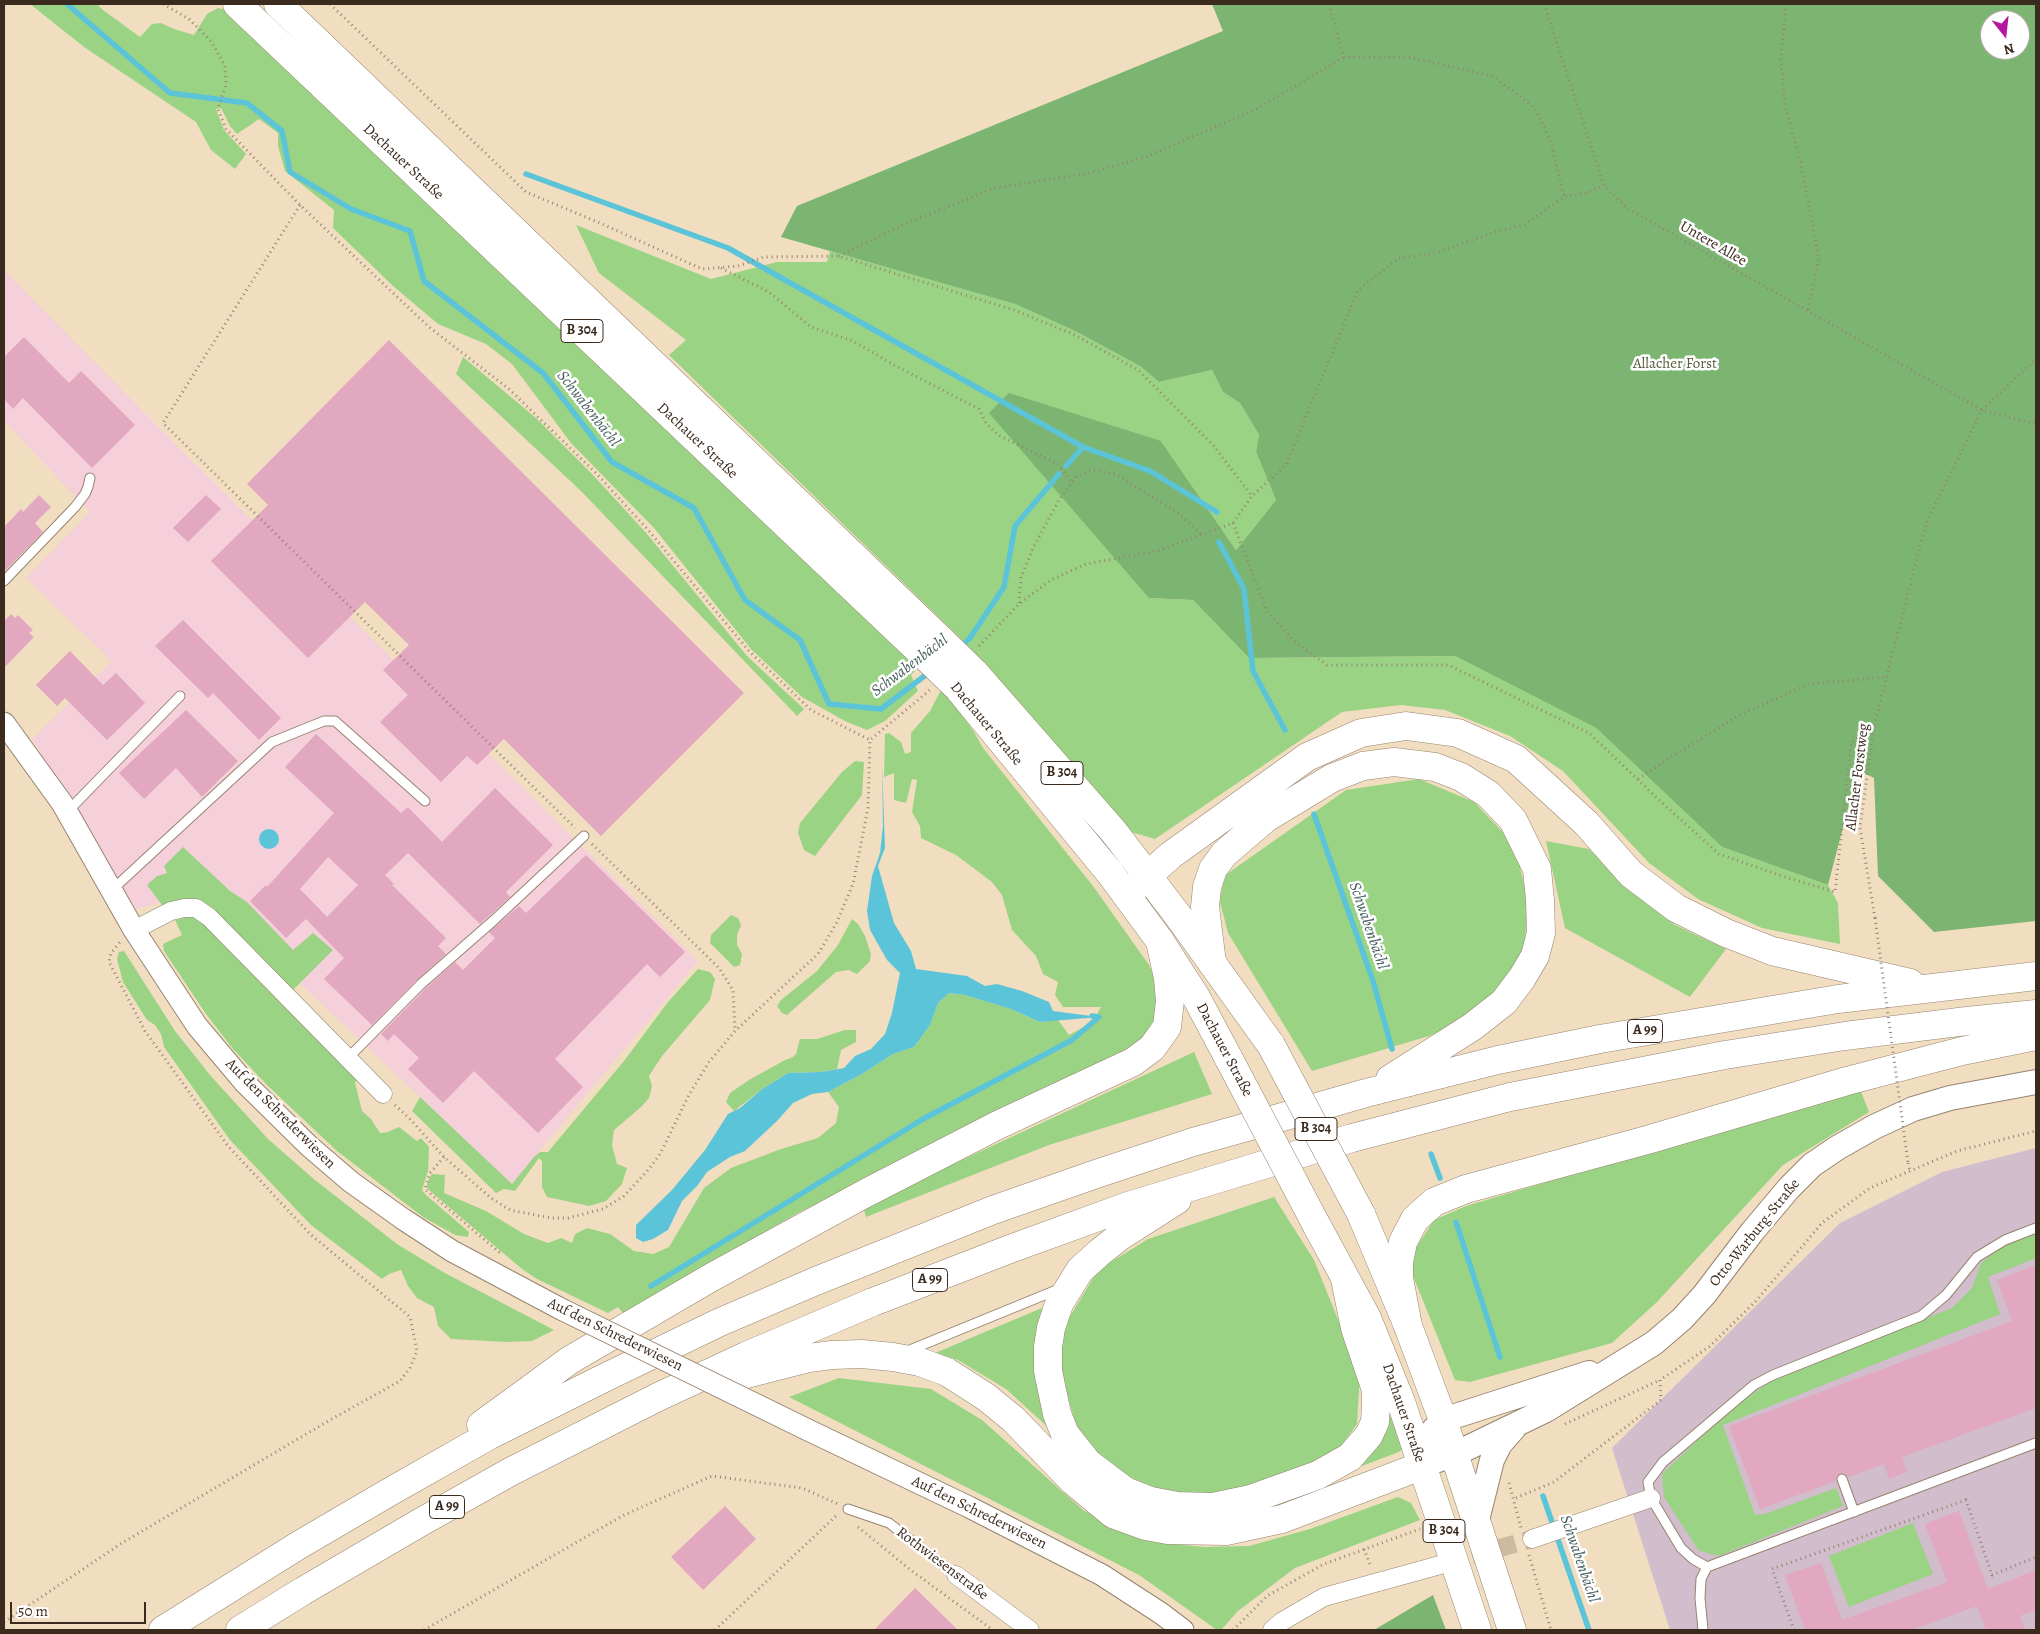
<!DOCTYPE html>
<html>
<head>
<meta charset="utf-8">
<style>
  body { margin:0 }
  #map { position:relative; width:2040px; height:1634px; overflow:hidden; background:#f1dec0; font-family:Alegreya,serif }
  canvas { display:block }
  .frame { position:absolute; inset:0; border:5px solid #3b2a1e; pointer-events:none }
  .north { position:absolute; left:1980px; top:10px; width:50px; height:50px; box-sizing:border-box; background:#fff; border:1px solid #b1aaa5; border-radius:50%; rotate:164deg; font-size:14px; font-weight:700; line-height:20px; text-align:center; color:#3b2a1e }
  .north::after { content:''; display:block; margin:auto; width:18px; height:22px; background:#b5179e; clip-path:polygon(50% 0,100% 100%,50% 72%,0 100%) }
  .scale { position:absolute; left:10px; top:1602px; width:136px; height:22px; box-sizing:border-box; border:2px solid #3b2a1e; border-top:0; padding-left:6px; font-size:15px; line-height:18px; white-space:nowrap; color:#3b2a1e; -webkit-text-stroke:4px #fff; paint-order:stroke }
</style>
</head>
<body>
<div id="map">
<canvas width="2040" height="1634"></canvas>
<div class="frame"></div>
<div class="north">N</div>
<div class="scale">50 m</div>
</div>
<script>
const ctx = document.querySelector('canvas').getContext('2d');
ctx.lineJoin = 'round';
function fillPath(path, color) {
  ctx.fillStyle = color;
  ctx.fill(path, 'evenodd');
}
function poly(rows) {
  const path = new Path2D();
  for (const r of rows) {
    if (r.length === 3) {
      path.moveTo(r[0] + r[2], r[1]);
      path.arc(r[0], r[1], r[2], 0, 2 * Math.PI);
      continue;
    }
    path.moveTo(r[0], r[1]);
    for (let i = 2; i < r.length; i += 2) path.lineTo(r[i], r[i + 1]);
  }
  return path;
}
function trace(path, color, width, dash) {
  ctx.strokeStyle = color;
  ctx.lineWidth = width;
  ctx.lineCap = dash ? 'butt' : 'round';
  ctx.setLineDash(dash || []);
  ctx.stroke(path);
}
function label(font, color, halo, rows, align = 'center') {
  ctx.font = font + ' Alegreya,serif';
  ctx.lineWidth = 5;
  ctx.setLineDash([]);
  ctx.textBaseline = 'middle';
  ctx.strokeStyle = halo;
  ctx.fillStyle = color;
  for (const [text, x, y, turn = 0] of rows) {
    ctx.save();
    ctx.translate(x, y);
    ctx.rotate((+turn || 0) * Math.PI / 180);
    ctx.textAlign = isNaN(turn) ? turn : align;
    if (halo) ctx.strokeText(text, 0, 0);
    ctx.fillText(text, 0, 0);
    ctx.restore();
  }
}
fillPath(poly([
  [4,270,181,450,698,961,512,1184,215,903,171,900,136,909,32,739,112,661,26,578,90,512,4,421]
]), '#f5cfd9');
fillPath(poly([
  [2036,1148,2036,1630,1670,1630,1612,1448,1840,1223,1942,1172]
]), '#d1bdcb');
fillPath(poly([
  [30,4,97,4,103,10,140,37,152,24,161,23,174,29,194,35,207,14,218,8,231,11,918,668,911,675,918,691,885,721,867,730,845,721,802,697,751,649,654,528,571,443,512,364,486,344,438,324,392,285,333,228,334,210,285,171,278,146,278,133,259,119,237,134,230,126,221,108,216,109,224,130,246,154,235,169,211,150,196,122,84,47],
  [576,225,711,279,777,262,827,262,830,251,1015,304,1075,331,1140,366,1159,382,1212,370,1223,392,1240,403,1259,435,1256,452,1276,500,1236,550,1161,441,1149,598,1193,600,1249,658,1455,656,1596,728,1722,847,1828,885,1838,903,1840,944,1762,928,1698,899,1649,863,1563,771,1510,736,1445,710,1401,705,1342,712,1155,839,1131,832,985,663,956,634,669,355,686,340,599,273],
  [463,357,536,418,593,475,647,534,747,656,804,709,797,716,581,491,456,374],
  [941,690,952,701,974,732,983,748,1093,886,1149,965,1156,980,1159,1001,1156,1020,1145,1040,798,1213,623,1313,618,1307,608,1313,537,1279,522,1269,429,1190,427,1187,428,1181,432,1174,445,1175,444,1193,486,1211,524,1234,548,1243,561,1238,572,1243,575,1234,587,1228,610,1234,634,1251,653,1254,669,1247,704,1188,731,1168,781,1149,818,1138,836,1123,839,1107,828,1092,862,1074,893,1054,914,1047,930,1025,938,1003,949,993,965,995,1011,1009,1040,1022,1058,1020,1069,1035,1093,1022,1101,1007,1063,1007,1055,995,1058,982,1043,974,1036,956,1012,930,1002,895,992,882,956,855,921,838,920,826,912,812,917,780,912,779,906,803,894,800,894,773,884,777,885,734,889,733,901,742,905,754,911,752,911,733,930,711],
  [855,761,864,762,862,795,815,856,804,850,798,833,800,823,842,772],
  [1419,779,1474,802,1515,845,1528,902,1524,953,1493,997,1462,1021,1429,1036,1312,1071,1228,933,1220,902,1224,876,1346,790],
  [1546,841,1589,849,1629,890,1675,925,1726,949,1690,997,1565,928],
  [183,847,230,891,247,902,293,950,313,933,333,950,293,990,211,910,181,900,162,905,147,885,157,876,167,873,164,866],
  [731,915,738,918,741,925,737,935,737,945,742,954,740,965,734,967,710,943,711,935],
  [192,916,205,922,358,1078,355,1083,362,1111,371,1119,380,1133,388,1132,399,1127,417,1141,421,1138,429,1147,428,1171,422,1190,426,1195,469,1232,468,1237,455,1235,423,1217,337,1151,267,1085,233,1049,206,1014,164,951,163,944,182,935,175,920],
  [852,919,858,924,865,936,871,954,870,961,857,974,849,970,836,972,787,1015,782,1013,777,1006,781,1000,817,971,838,945],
  [124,951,175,1031,210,1075,268,1139,315,1180,397,1244,443,1272,554,1330,532,1341,507,1342,451,1339,438,1326,434,1307,417,1298,408,1286,401,1270,389,1274,382,1279,311,1225,230,1140,164,1047,161,1034,155,1025,147,1020,123,982,117,959,119,952],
  [698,969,710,972,715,979,710,1000,662,1056,649,1076,652,1086,649,1098,641,1107,614,1130,612,1145,617,1164,627,1168,622,1184,606,1201,589,1206,547,1197,542,1187,542,1161,539,1158,515,1191,504,1189,496,1193,412,1111,420,1097,512,1184,534,1157,540,1152,548,1152,624,1061,668,1002],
  [845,1030,856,1030,856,1042,841,1050,837,1069,821,1072,788,1073,761,1090,734,1111,726,1102,730,1093,749,1080,785,1060,793,1057,796,1054,800,1039,817,1039],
  [1194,1052,1212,1094,1049,1145,866,1217,863,1206],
  [1860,1089,1869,1112,1783,1165,1657,1302,1612,1343,1470,1382,1455,1380,1411,1271,1415,1249,1434,1220,1466,1206],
  [1274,1197,1314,1260,1360,1374,1357,1424,1333,1457,1222,1494,1164,1492,1101,1464,1076,1425,1059,1366,1066,1323,1098,1270,1148,1239],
  [2036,1232,2036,1258,1988,1277,2000,1314,1723,1425,1755,1515,1765,1514,1836,1488,1843,1506,1719,1556,1699,1551,1664,1497,1662,1474,1725,1414,1768,1383,1952,1308,1972,1288,1981,1263,2005,1244],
  [1042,1308,1035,1370,1052,1431,1006,1389,958,1360,935,1353],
  [839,1378,931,1389,982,1420,1083,1510,1112,1526,1155,1542,1204,1547,1249,1546,1310,1529,1398,1497,1411,1503,1420,1520,1295,1568,1238,1611,1221,1630,1217,1630,1139,1575,789,1397],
  [1387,1413,1393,1415,1404,1449,1396,1453,1349,1471],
  [1913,1523,1933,1574,1849,1607,1829,1556]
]), '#9bd385');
fillPath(poly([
  [1212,4,2036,4,2036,921,1934,932,1878,876,1874,778,1858,770,1828,885,1722,847,1596,728,1455,656,1249,658,1193,600,1149,598,989,413,1009,393,1161,441,1236,550,1276,500,1256,452,1259,435,1240,403,1223,392,1212,370,1159,382,1140,366,1075,331,1015,304,781,237,797,206,1223,31],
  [1990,20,2020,20,2020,50,1990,50],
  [1433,1595,1446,1630,1374,1630]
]), '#7cb572');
fillPath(poly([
  [882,763,885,848,878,866,894,923,911,951,916,969,967,976,985,986,997,984,1022,991,1049,1002,1053,1011,1099,1017,1040,1022,1011,1009,965,995,949,993,938,1003,930,1025,914,1047,893,1054,862,1074,828,1092,812,1094,793,1103,777,1121,745,1151,730,1157,707,1172,697,1186,682,1201,668,1230,653,1239,643,1242,636,1238,636,1225,672,1190,705,1150,728,1114,740,1108,761,1090,788,1073,821,1072,844,1068,855,1056,871,1049,885,1034,892,1013,900,973,887,960,870,930,867,911,872,876,880,853,883,826],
  [269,839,10]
]), '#5cc4d9');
trace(poly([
  [67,4,170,93,247,103,282,131,290,172,351,209,410,231,424,281,543,373,612,462,694,508,745,600,800,640,829,704,881,709,931,671],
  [526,174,728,248,1083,447],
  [1066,466,1083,447,1150,471,1217,512],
  [1219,542,1244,589,1253,671,1285,730],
  [959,648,970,638,1004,587,1015,526,1059,474],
  [1314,814,1373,981,1392,1049],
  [1431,1154,1440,1178],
  [1456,1222,1500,1357],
  [651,1286,923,1119,1072,1040,1099,1017,1092,1016],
  [1543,1496,1589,1630]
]), '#5cc4d9', 5.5);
fillPath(poly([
  [24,337,69,383,81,371,135,425,92,468,23,398,13,409,4,399,4,357],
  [389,340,744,693,601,836,504,739,477,765,467,756,441,782,380,722,408,695,383,670,409,645,365,602,308,658,211,561,268,505,247,484],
  [39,495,51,507,35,523,43,532,4,572,4,527,21,509,23,512],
  [206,495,221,509,188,542,173,528],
  [11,614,15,618,18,615,33,630,29,633,34,637,4,668,4,621],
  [183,620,281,718,259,740,213,693,208,698,155,646],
  [70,651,103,685,116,673,145,703,107,740,65,698,57,706,36,685],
  [186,710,238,761,202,797,176,768,144,799,119,773],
  [316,734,401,813,408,807,442,842,495,788,553,845,506,892,510,897,480,924,408,853,385,875,394,884,392,885,446,938,438,946,446,954,417,980,372,1025,324,979,344,958,306,919,286,938,250,901,266,885,267,887,334,813,285,767],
  [328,857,358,885,327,917,300,889],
  [586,855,685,952,660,977,647,964,555,1059,583,1087,538,1133,474,1071,443,1103,408,1069,419,1058,394,1034,388,1041,381,1034,425,989,455,962,463,970,495,938,489,932,519,906,526,913],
  [2036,1265,2036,1408,1902,1457,1907,1472,1889,1479,1884,1464,1848,1477,1846,1474,1840,1473,1837,1475,1836,1481,1760,1509,1729,1426,2012,1321,1997,1280],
  [725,1506,756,1539,703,1590,671,1557],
  [1959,1511,1988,1589,2036,1570,2036,1610,2020,1616,2025,1630,1986,1630,1977,1606,1911,1630,1805,1630,1785,1575,1821,1563,1842,1620,1947,1582,1925,1524],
  [915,1588,958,1630,874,1630]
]), '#e1a8c0');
trace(poly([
  [1446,1563,1532,1539]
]), '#cdbaa0', 18, [18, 9]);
const service = poly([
  [4,581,75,507,85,494,88,487,90,478],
  [67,812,180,696],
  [113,889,272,742,324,721,335,721,425,801],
  [348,1058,421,984,493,921,584,836],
  [905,1352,1059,1289],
  [1842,1479,1854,1512],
  [848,1509,889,1523,956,1575],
  [1707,1567,1693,1559,1681,1548,1651,1498,1648,1482,1663,1462,1754,1385,1773,1375,1921,1316,1946,1295,1977,1257,2005,1240,2036,1228],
  [1703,1630,1700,1598,1701,1579,1707,1567,2036,1443]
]);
const minor = poly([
  [134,930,171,911,184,908,196,908,209,917,383,1094],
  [1532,1539,1651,1498],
  [956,1575,1030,1630],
  [1272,1630,1281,1622,1324,1597,1440,1565]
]);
const tertiary = poly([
  [4,723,62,803,134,930,197,1026,245,1083,309,1146,351,1182,403,1219,452,1251,561,1309],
  [808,1430,969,1507,1102,1575,1162,1614,1183,1630]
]);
const secondary = poly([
  [1431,1454,1418,1454,1426,1438,1443,1420,1589,1373],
  [1421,1466,1455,1454,1546,1410,1654,1343,1682,1319,1704,1295,1752,1232,1789,1188,1812,1165,1837,1148,1874,1127,1913,1109,1950,1098,2036,1082],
  [1477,1520,1492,1460,1500,1444,1514,1428]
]);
const primary = poly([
  [237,4,927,658],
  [278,4,942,641],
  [974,672,1114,832,1179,917,1271,1045],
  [958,688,1110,873,1160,941,1196,997,1229,1059],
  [1361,1214,1408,1326,1443,1420,1512,1630],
  [1317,1226,1367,1318,1401,1402,1477,1630]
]);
const motorway = poly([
  [1126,895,1171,855,1307,757,1361,733,1406,726,1458,733,1516,759,1586,823,1631,874,1676,908,1726,933,1772,951,1910,983],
  [1212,963,1205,907,1207,887,1213,869,1224,854,1266,818,1332,778,1363,766,1394,762,1435,767,1461,777,1488,794,1513,820,1537,869,1540,900,1541,933,1535,956,1522,978,1504,1002,1472,1027,1390,1079],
  [1177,1200,1119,1237,1100,1252,1080,1270,1059,1304,1051,1328,1048,1347,1048,1371,1057,1414,1065,1434,1088,1463,1125,1491,1151,1501,1177,1506,1213,1507,1251,1499,1318,1475,1350,1457,1369,1435,1375,1422,1376,1405,1376,1390,1355,1328,1345,1279],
  [1408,1326,1399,1278,1399,1262,1403,1242,1415,1219,1434,1202,1466,1189,1647,1140,1847,1081,1962,1051,2036,1036],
  [727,1379,809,1358,832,1355,862,1354,893,1357,920,1362,947,1372,986,1397,1013,1419,1073,1481,1113,1514,1146,1526,1168,1530,1226,1531,1282,1519,1421,1466],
  [481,1425,570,1360,712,1277,866,1193,998,1125,1133,1062,1152,1048,1167,1027,1170,1001,1168,978,1160,941],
  [163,1630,299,1545,393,1490,490,1435,604,1378,718,1323,816,1281,993,1210,1099,1173,1193,1142,1272,1120,1366,1093,1498,1060,1600,1039,1838,999,2036,976],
  [240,1630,303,1591,421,1522,510,1472,658,1397,746,1356,873,1302,1010,1249,1128,1206,1352,1138,1510,1097,1725,1055,1845,1036,1967,1021,2036,1014]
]);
trace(service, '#96846f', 11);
trace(minor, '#96846f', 19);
trace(tertiary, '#96846f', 23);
trace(secondary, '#96846f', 26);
trace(primary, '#96846f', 29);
trace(motorway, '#96846f', 29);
trace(poly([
  [163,4,189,19,211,41,225,66,226,84,218,109,226,129,300,205,429,327,509,389,596,473,649,531,749,651,811,710,870,740],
  [330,4,526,192,600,223,702,269,738,266,764,257,838,256,1014,310,1073,334,1138,370,1213,445,1252,496],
  [1329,4,1344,57,1408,57,1492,76,1535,108,1551,142,1564,197],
  [1544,4,1604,186,1627,208,1982,410,2036,424],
  [1786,4,1781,59,1785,106,1800,159,1819,259,1807,312],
  [300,205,163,423,575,828],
  [839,256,907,223,995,188,1090,173,1145,157,1255,110,1344,57],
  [721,268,769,292,811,327,853,341,894,365,979,409,986,423,998,435,1058,464,1072,483],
  [1233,523,1267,611,1296,643,1327,665,1448,665,1589,733,1659,800,1719,854,1782,876,1835,892,1851,743,1874,726],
  [1019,603,1021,577,1034,546,1059,500,1076,477,1094,470,1117,475,1180,514,1201,534],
  [979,646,1019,604,1051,580,1086,564,1157,551,1233,523,1252,496,1286,465,1358,290,1399,258,1436,253,1495,232,1524,225,1564,197,1586,193,1604,186],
  [1638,779,1668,759,1738,716,1808,684,1886,677],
  [592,844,719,968,733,990,735,1031],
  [1875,918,1860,828,1874,726,1926,523,1982,410,2036,359],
  [395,1105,411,1120,444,1157,491,1198,510,1210,551,1218,568,1218,603,1209,624,1196,649,1169,660,1154,689,1095,709,1062,735,1031,818,954,836,924,853,884,868,808,870,740,930,690],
  [444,1157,430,1173,425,1189,500,1253],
  [1908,1163,1910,1170],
  [1565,1424,1660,1380],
  [1509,1483,1521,1528],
  [1516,1498,1554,1482,1661,1400,1660,1380,1709,1347,1756,1301,1822,1223,1870,1188,1957,1151,2036,1131],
  [858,1527,912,1571,993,1630],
  [1364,1549,1371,1567],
  [1529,1555,1551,1630],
  [4,1622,122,1543,330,1420,400,1381,410,1368,417,1351,410,1317,310,1234,228,1146,145,1031,109,962,111,953,120,942],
  [424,1630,624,1515,712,1476,802,1488,838,1504],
  [715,1630,838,1514],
  [1233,1630,1267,1596,1324,1564,1420,1529],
  [1794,1630,1772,1569,1966,1500,1992,1575,2036,1557]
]), '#96846f', 3, [1, 4]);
trace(service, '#fff', 9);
trace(minor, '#fff', 18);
trace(tertiary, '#fff', 21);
trace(secondary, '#fff', 24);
trace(primary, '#fff', 28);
trace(motorway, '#fff', 28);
const tertiaryBridge = poly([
  [561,1309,808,1430]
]);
const primaryBridge = poly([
  [942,641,974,672],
  [927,658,958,688],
  [1271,1045,1361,1214],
  [1229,1059,1317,1226]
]);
trace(tertiaryBridge, '#96846f', 23, []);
trace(primaryBridge, '#96846f', 29, []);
trace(poly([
  [1875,918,1908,1163]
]), '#96846f', 3, [1, 4]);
trace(tertiaryBridge, '#fff', 21);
trace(primaryBridge, '#fff', 28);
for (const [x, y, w] of [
  [582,331,42],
  [1062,773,42],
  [1645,1031,35],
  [1316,1129,42],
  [930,1280,35],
  [447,1507,35],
  [1444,1531,42]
]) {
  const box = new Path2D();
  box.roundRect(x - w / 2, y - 11.5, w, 23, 4);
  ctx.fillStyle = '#fff';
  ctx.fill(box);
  trace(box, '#3b2a1e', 1);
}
label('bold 14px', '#3b2a1e', null, [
  ["B 304",582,331],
  ["B 304",1062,773],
  ["A 99",1645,1031],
  ["B 304",1316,1129],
  ["A 99",930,1280],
  ["A 99",447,1507],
  ["B 304",1444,1531]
]);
label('15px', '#3b2a1e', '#fff', [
  ["Dachauer Straße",403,162,43],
  ["Untere Allee",1713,244,30],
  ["Dachauer Straße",697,441,43],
  ["Dachauer Straße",986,724,50],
  ["Allacher Forstweg",1858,777,-83],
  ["Dachauer Straße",1224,1050,62],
  ["Auf den Schrederwiesen",280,1114,45],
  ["Otto-Warburg-Straße",1755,1233,-51],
  ["Auf den Schrederwiesen",615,1335,26],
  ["Dachauer Straße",1403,1413,71],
  ["Auf den Schrederwiesen",979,1513,26],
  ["Rothwiesenstraße",942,1564,37]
]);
label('15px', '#585d3d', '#fff', [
  ["Allacher Forst",1675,364]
]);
label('italic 16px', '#47605f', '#fff', [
  ["Schwabenbächl",588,409,52],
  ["Schwabenbächl",910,666,-37],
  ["Schwabenbächl",1368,926,71],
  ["Schwabenbächl",1579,1559,71]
]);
</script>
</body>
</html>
